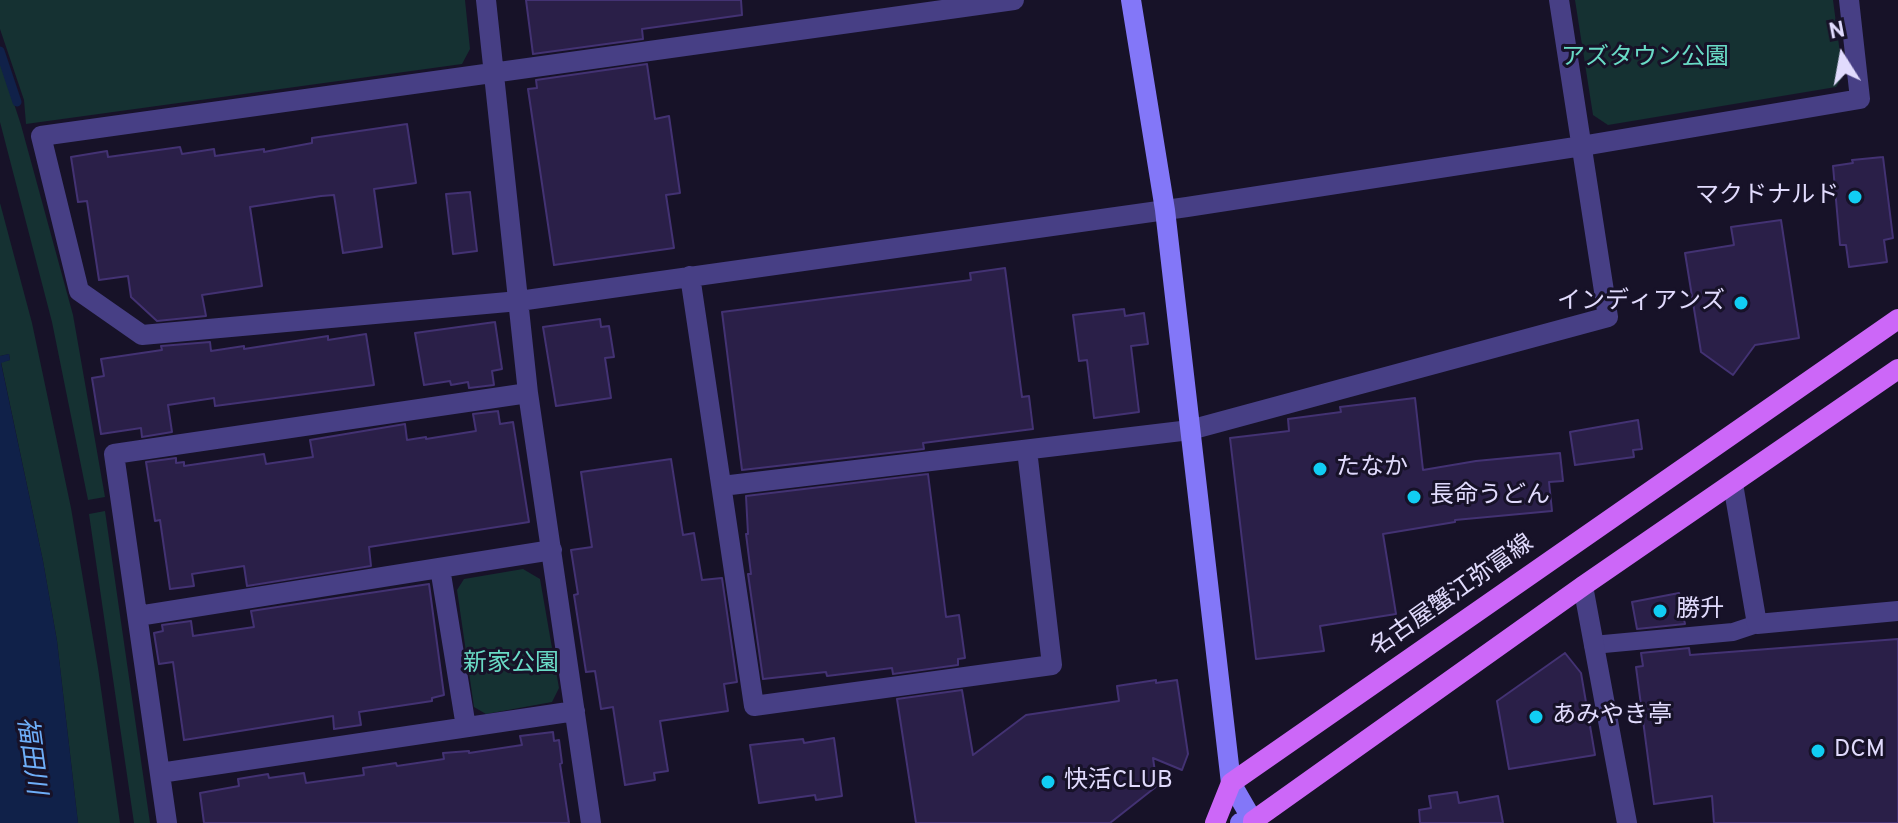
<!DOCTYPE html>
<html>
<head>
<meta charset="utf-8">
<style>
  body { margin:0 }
  #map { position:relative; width:1898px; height:823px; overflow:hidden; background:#171228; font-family:Overpass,sans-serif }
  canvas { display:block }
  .north { position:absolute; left:1802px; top:16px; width:80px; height:80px; -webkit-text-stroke:6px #171228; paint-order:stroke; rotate:349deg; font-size:22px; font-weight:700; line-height:32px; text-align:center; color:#e1dbfd }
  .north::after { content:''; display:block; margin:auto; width:28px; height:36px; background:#e1dbfd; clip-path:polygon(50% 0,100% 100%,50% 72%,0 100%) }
</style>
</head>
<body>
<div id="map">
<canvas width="1898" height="823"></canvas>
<div class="north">N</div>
</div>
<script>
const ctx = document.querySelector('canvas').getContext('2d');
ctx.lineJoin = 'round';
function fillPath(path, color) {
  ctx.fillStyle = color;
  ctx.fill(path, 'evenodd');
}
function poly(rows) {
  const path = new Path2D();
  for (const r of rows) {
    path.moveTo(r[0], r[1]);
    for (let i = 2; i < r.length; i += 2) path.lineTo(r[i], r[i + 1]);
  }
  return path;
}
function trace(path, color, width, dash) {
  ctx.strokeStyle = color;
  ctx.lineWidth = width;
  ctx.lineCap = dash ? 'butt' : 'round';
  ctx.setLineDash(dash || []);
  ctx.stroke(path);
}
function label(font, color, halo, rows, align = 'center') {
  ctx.font = font + ' Overpass,"Noto Sans JP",sans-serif';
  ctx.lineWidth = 6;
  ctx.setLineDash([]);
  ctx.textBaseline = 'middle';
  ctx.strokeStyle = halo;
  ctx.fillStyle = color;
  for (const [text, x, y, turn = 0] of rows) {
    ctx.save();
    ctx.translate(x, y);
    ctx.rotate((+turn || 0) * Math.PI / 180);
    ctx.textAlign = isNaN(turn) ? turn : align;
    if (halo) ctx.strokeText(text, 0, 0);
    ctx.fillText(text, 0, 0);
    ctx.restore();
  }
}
fillPath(poly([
  [0,0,465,0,470,49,462,64,26,124,24,100,0,29],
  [1575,0,1833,0,1843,76,1836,87,1608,125,1593,115],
  [0,61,21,125,73,315,105,497,88,500,52,322,0,122],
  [0,203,32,323,71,508,98,668,120,823,78,823,57,641,43,561,1,362,10,360,9,354,0,356],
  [105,511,150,823,134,823,89,514],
  [523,569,540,579,559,688,552,702,486,714,474,707,457,590,464,579]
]), '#153132');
fillPath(poly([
  [9,354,10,360,1,363,43,561,57,641,78,823,0,823,0,356]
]), '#102149');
trace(poly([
  [0,51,17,102]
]), '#102149', 9);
const building = poly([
  [526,0,741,0,742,15,642,29,643,39,533,54,526,0],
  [647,64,655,119,669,116,680,193,666,195,674,248,554,265,528,89,537,88,536,80,647,64],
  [407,124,416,183,374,189,382,247,343,253,334,195,321,196,250,207,262,286,202,295,206,316,157,321,131,297,128,276,99,280,87,201,78,202,71,157,107,151,108,157,180,147,182,154,214,149,215,156,264,149,264,152,312,143,312,138,407,124],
  [1883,157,1893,238,1884,240,1887,262,1849,267,1846,245,1840,245,1833,166,1853,163,1852,160,1883,157],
  [470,192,477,251,453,254,446,194,470,192],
  [1781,220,1799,338,1755,345,1733,375,1701,352,1685,253,1734,245,1731,227,1781,220],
  [1005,268,1022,397,1029,396,1033,429,923,443,924,449,742,470,722,312,971,280,970,273,1005,268],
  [1124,309,1125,316,1144,313,1148,344,1131,346,1139,412,1094,418,1087,360,1079,361,1073,315,1124,309],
  [600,319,601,327,609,326,614,357,605,358,611,398,556,406,543,327,600,319],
  [495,322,502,369,492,371,494,385,469,388,468,382,451,385,450,381,424,385,415,333,495,322],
  [366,334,374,385,215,406,214,398,168,405,172,432,142,437,141,428,101,434,92,378,104,376,101,359,162,350,161,346,210,342,211,351,244,346,244,349,328,336,328,340,366,334],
  [1415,398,1423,470,1476,461,1560,453,1563,481,1549,482,1552,511,1455,520,1455,522,1383,534,1396,614,1320,626,1324,651,1256,659,1230,438,1289,431,1288,419,1341,412,1340,407,1415,398],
  [498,411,500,424,513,422,529,522,369,547,371,566,247,586,244,566,192,574,194,586,170,589,160,520,155,521,146,462,176,458,176,463,184,462,184,466,264,454,266,464,313,457,310,440,405,424,407,440,426,437,426,439,476,431,473,414,498,411],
  [1638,420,1642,449,1633,450,1634,457,1575,465,1570,432,1638,420],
  [671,459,683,535,694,533,702,580,722,578,737,682,724,684,728,711,660,721,668,771,654,773,655,780,625,785,613,707,601,709,595,671,586,672,574,595,578,594,571,550,592,547,581,472,671,459],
  [928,474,946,617,959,615,965,658,958,659,958,665,893,674,892,668,827,676,826,672,763,679,748,574,751,574,746,534,748,534,746,496,928,474],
  [429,584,444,695,432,698,432,701,359,712,361,725,334,729,333,716,184,740,173,662,159,664,154,633,163,631,162,625,191,621,193,636,254,627,251,611,429,584],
  [1679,593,1685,624,1637,629,1632,602,1679,593],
  [1898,639,1898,823,1714,823,1712,796,1654,804,1636,667,1643,666,1641,653,1689,648,1690,655,1898,639],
  [1565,653,1581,673,1595,755,1509,769,1497,701,1565,653],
  [1156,680,1156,683,1177,680,1188,754,1182,770,1153,758,1157,786,1110,823,916,823,897,699,962,690,973,755,1026,715,1119,701,1117,686,1156,680],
  [553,732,554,741,559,740,562,763,560,764,569,823,204,823,200,793,239,786,238,779,268,774,269,778,304,773,306,783,364,775,363,768,396,763,397,766,444,759,443,753,469,751,469,753,522,745,520,736,553,732],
  [834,738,842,796,816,800,815,795,759,803,750,745,803,739,804,743,834,738],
  [1457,792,1459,803,1498,796,1503,823,1420,823,1419,810,1431,808,1429,796,1457,792]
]);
fillPath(building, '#2a1f48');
trace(building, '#433273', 2);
trace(poly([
  [1593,645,1733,632,1757,624]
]), '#473f85', 18);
trace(poly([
  [486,0,528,393,591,823],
  [1014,0,41,136,79,291,142,335,519,301,1187,207,1582,146,1860,99,1849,0],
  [690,276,754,706,1052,665,1027,450],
  [1733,484,1757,624,1898,611],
  [722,486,1190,430,1608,317,1559,0],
  [440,568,466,727],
  [1583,586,1627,823],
  [138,616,552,550],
  [160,773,575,711],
  [167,823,114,454,528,393]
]), '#473f85', 20);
trace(poly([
  [1131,0,1165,210,1231,783,1253,821,1240,823]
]), '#8377f8', 20);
trace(poly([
  [1215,823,1231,783,1898,319],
  [1253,823,1253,821,1583,586,1898,369]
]), '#cc67f8', 20);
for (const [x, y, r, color] of [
  [1855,197,8,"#11cdf3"],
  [1741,303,8,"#11cdf3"],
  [1320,469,8,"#11cdf3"],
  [1414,497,8,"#11cdf3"],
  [1660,611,8,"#11cdf3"],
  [1536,717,8,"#11cdf3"],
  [1818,751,8,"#11cdf3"],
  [1048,782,8,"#11cdf3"]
]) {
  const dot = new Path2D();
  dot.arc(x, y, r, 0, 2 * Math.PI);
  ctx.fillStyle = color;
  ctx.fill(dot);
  trace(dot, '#171228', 3);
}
label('24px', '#69dbc6', '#171228', [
  ["アズタウン公園",1645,59],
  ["新家公園",511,665]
]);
label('24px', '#e1dbfd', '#171228', [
  ["マクドナルド",1839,197,"right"],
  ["インディアンズ",1725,303,"right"],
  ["たなか",1336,469],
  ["長命うどん",1430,497],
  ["勝升",1676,611],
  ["あみやき亭",1552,717],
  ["DCM",1834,751],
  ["快活CLUB",1064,782]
], 'left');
label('24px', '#e1dbfd', '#171228', [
  ["名古屋蟹江弥富線",1453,597,-35]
]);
label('italic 26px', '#6eaef8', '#171228', [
  ["福田川",29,756,82]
]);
</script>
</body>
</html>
